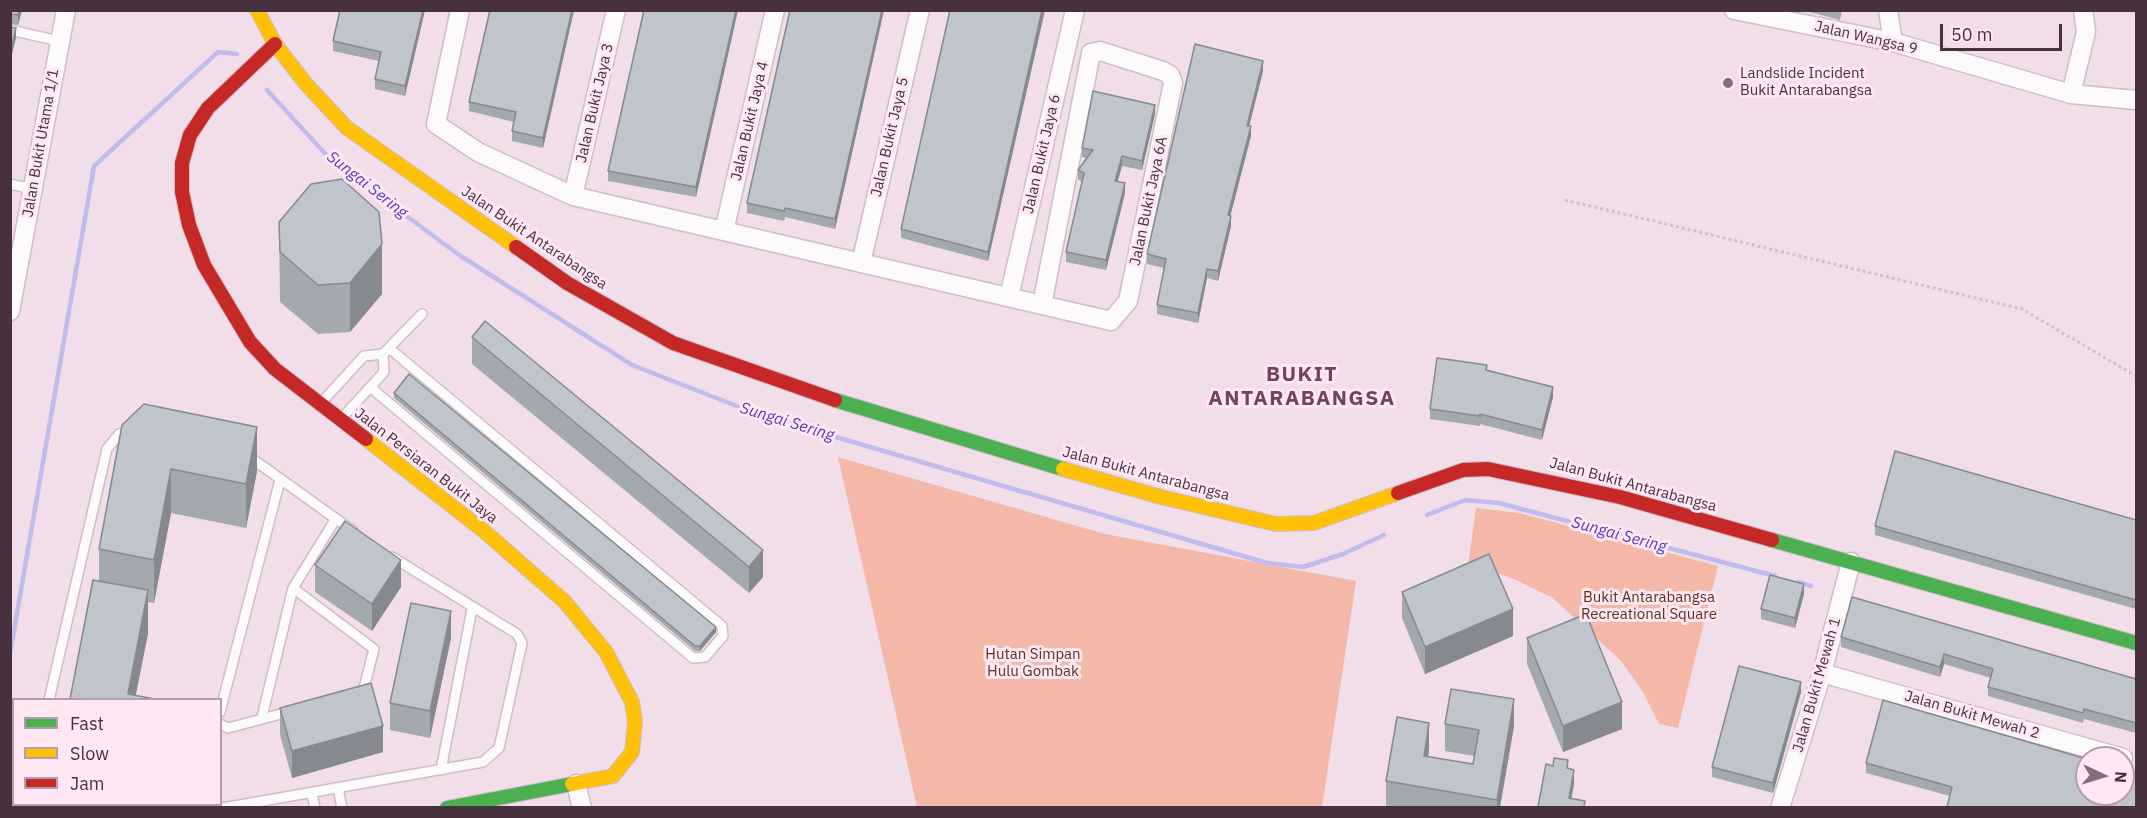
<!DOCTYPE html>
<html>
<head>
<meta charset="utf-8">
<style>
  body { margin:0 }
  #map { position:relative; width:2147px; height:818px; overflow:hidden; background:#f1dee9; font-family:"IBM Plex Sans",sans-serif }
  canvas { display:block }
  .frame { position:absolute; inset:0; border:12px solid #47313e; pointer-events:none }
  .legend { position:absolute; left:12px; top:698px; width:210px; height:108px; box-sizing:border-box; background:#ffe7f4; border:2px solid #b59eab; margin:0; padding:8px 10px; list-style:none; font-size:18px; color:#47313e }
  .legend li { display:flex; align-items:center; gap:12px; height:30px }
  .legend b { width:30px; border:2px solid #b59eab }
  .north { position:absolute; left:2075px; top:746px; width:60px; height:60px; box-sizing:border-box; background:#ffe7f4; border:2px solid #b59eab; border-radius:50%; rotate:94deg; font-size:16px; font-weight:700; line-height:24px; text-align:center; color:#47313e }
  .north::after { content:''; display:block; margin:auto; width:21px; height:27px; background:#826e7a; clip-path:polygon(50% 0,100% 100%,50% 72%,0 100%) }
  .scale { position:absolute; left:1940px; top:24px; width:122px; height:27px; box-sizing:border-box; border:3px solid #47313e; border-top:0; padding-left:8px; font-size:18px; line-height:21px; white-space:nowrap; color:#47313e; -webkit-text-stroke:4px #ffe7f4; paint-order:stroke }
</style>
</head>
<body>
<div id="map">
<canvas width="2147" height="818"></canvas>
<div class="frame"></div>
<ul class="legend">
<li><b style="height:8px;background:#4caf50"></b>Fast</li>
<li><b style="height:8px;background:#ffc107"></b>Slow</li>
<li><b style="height:8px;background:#c62828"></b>Jam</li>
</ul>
<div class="north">N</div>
<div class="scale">50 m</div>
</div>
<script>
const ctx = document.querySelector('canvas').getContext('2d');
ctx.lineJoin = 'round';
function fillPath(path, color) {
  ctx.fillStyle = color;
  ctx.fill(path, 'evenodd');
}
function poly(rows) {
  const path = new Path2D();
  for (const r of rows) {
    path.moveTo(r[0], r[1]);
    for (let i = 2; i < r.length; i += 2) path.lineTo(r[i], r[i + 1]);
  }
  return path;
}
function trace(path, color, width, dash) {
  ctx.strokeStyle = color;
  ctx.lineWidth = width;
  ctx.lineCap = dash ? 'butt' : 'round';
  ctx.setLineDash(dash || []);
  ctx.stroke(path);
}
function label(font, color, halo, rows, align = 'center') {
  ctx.font = font + ' "IBM Plex Sans",sans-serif';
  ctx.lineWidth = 6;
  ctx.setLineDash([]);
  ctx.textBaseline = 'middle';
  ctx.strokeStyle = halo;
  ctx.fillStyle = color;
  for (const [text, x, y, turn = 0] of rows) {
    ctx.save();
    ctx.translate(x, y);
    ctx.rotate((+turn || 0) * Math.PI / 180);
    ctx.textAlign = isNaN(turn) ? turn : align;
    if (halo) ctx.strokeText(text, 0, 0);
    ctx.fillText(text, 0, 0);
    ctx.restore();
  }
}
fillPath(poly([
  [838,457,1105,534,1356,581,1322,807,917,807],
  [1476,508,1519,513,1718,566,1678,728,1659,724,1643,692,1621,661,1553,598,1514,579,1489,570,1467,573]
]), '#f4b8a9');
trace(poly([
  [267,90,330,159,459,255,632,365,757,414,1267,563,1303,567,1343,554,1384,535],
  [1427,515,1465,500,1499,503,1775,576],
  [1798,582,1811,586],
  [10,654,94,166,218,52,237,54]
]), '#c1bcee', 4.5);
const lane = poly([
  [10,30,59,41],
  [10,184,32,189],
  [370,387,693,658,705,657,723,636,722,626,389,348],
  [321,403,364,356,383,354,422,314],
  [341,419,384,372,383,354],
  [247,455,353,531],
  [293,588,374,649,362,696],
  [49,700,107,449,119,434,130,432],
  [220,712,280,480],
  [262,717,293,588,335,520],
  [220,724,228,728,292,711],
  [441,770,472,609],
  [338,788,342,808],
  [312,794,315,808],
  [59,804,62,808],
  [223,808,483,762,499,748,522,643,517,634,392,557]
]);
const street = poly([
  [460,10,436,124,478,152,573,196,1111,321,1128,301,1173,83,1170,75,1163,71,1100,51,1091,53,1042,305],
  [1734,10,1893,42,2071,94,2136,100],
  [1888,10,1893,42],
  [2071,94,2086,32,2083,10],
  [573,196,616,10],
  [724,231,775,10],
  [861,263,920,10],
  [1009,297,1075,10],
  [10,311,66,10],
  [1822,673,2123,758],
  [576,784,582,808],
  [1780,808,1822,673,1851,562]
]);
const fast = poly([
  [835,400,1063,469],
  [1772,540,2136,643],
  [447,808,572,784]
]);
const slow = poly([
  [257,10,275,44,306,84,347,128,516,247],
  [366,439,484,531,565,602,606,652,632,702,635,722,632,752,613,776,572,784],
  [1063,469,1161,497,1276,524,1314,523,1398,493]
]);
const jam = poly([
  [275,44,208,108,190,135,182,163,182,192,189,225,204,265,250,342,275,369,366,439],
  [516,247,567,283,673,343,835,400],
  [1398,493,1463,470,1488,469,1620,497,1772,540]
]);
trace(lane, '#cfbcc7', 12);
trace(street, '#cfbcc7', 21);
trace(fast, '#cfbcc7', 16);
trace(slow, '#cfbcc7', 16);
trace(jam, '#cfbcc7', 16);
trace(poly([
  [1565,200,2022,309,2136,376]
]), '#cbc3c7', 3, [3, 3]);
trace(lane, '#fdfafc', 9);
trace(street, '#fdfafc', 18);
trace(fast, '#4caf50', 14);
trace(slow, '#ffc107', 14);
trace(jam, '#c62828', 14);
fillPath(poly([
  [10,10,22,10,18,25,10,24],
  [425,10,405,96,375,89,375,79,379,61,333,51,333,41],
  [490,10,574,10,543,148,512,141,512,131,514,122,469,111,469,102],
  [738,10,696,197,608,181,608,171],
  [884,10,835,229,785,217,784,221,747,213,747,203],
  [950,10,1045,10,988,261,901,238,901,229],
  [1802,10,1842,10,1840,20],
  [1263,71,1249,126,1251,136,1230,216,1231,226,1218,281,1207,278,1198,323,1157,314,1157,305,1164,268,1147,264,1147,254],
  [1155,114,1142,170,1122,166,1117,182,1125,193,1106,270,1066,262,1066,252,1082,182,1078,179,1078,170,1086,158,1082,157,1082,148],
  [279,222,382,294,350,332,318,334,280,302],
  [472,337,763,577,749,593,472,364],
  [1487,370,1553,397,1542,440,1480,424,1480,426,1430,419,1430,409],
  [394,393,716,632,700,651,695,651,394,398],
  [122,425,257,471,246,528,171,513,154,603,148,602,148,634,70,699,99,581,99,549],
  [2136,520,2136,609,1875,535,1875,526],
  [315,565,401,587,372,631,315,592],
  [1402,592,1513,636,1425,674,1402,618],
  [1804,594,1795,628,1761,619,1761,609],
  [1841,637,2136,679,2136,733,2084,719,2083,723,1988,696,1988,687,1991,678,1944,664,1940,677,1841,647],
  [451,638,430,738,390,730,390,703],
  [1527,638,1622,729,1563,752,1527,664],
  [1801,692,1773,793,1712,777,1712,767],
  [280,708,383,752,292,778,280,735],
  [1445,724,1514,726,1500,807,1386,807,1386,781,1429,750,1428,757,1473,764,1474,756,1445,751],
  [1866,763,2136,773,1950,796,1866,773],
  [175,804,193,804,193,807]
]), '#a4a9b0');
fillPath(poly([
  [19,10,22,10,18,25,18,15],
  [423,10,425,10,405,96,405,86],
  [572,10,574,10,543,148,543,138],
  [736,10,738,10,696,197,696,187],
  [882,10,884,10,835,229,835,219],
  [1042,10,1045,10,988,261,988,252],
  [16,28,16,38,10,63,10,53],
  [1263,61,1263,71,1247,135,1247,126],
  [1155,105,1155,114,1142,170,1142,161],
  [1251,126,1251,136,1228,225,1228,215],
  [1122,156,1122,166,1115,191,1115,181],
  [1125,183,1125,193,1106,270,1106,260],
  [1231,216,1231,226,1218,281,1218,271],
  [382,244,382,294,350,332,350,283],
  [1207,269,1207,278,1198,323,1198,313],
  [1553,387,1553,397,1542,440,1542,430],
  [257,427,257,471,246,528,246,484],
  [171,469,171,513,154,603,154,560],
  [763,550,763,577,749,593,749,567],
  [401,560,401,587,372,631,372,604],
  [1804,584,1804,594,1795,628,1795,618],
  [148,590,148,634,135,699,128,694],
  [1513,609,1513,636,1425,674,1425,647],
  [451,611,451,638,430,738,430,711],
  [716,627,716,632,700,651,700,646],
  [1944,654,1944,664,1940,677,1940,667],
  [1801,682,1801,692,1773,793,1773,783],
  [1514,699,1514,726,1500,807,1497,807,1497,800],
  [1622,702,1622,729,1563,752,1563,726],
  [1429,723,1429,750,1424,783,1424,756],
  [383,726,383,752,292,778,292,751],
  [1574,770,1574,784,1570,807,1569,798]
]), '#868990');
const building = poly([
  [10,10,19,10,18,15,10,14,10,10],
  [340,10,423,10,405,86,375,79,381,52,333,41,340,10],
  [490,10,572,10,543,138,512,131,516,112,469,102,490,10],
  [644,10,736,10,696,187,608,171,644,10],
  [790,10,882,10,835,219,785,208,784,211,747,203,790,10],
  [950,10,1042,10,988,252,901,229,950,10],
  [10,27,16,28,10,53,10,27],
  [1195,44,1263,61,1247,126,1251,126,1228,215,1231,216,1218,271,1207,269,1198,313,1157,305,1166,259,1147,254,1195,44],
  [1093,91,1155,105,1142,161,1122,156,1115,181,1125,183,1106,260,1066,252,1084,173,1078,170,1093,150,1082,148,1093,91],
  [342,179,379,212,382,244,350,283,318,285,280,252,279,222,311,184,342,179],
  [485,321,763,550,749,567,472,337,485,321],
  [1437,358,1487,365,1486,370,1553,387,1542,430,1480,414,1480,416,1430,409,1437,358],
  [409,374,716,627,700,646,695,646,394,393,409,374],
  [144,404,257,427,246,484,171,469,154,560,99,549,122,425,144,404],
  [1895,451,2136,520,2136,600,1875,526,1895,451],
  [345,521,401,560,372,604,315,565,345,521],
  [1489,554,1513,609,1425,647,1402,592,1489,554],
  [1770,575,1804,584,1795,618,1761,609,1770,575],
  [93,580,148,590,128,694,155,699,70,699,93,580],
  [1852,597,2136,679,2136,723,2084,709,2083,713,1988,687,1993,669,1944,654,1940,667,1841,637,1852,597],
  [411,603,451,611,430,711,390,703,411,603],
  [1586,614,1622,702,1563,726,1527,638,1586,614],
  [1739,666,1801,682,1773,783,1712,767,1739,666],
  [371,683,383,726,292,751,280,708,371,683],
  [1451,689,1514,699,1497,800,1386,781,1397,717,1429,723,1424,756,1473,764,1479,730,1445,724,1451,689],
  [1883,700,2087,759,2087,794,2123,794,2123,769,2136,773,2136,807,1947,807,1952,787,1866,763,1883,700],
  [1554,758,1568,760,1567,768,1574,770,1569,798,1585,801,1584,807,1538,807,1546,764,1553,766,1554,758]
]);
fillPath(building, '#bfc4cd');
trace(building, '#868990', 1.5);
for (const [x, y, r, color] of [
  [1728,83,6,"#826e7a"]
]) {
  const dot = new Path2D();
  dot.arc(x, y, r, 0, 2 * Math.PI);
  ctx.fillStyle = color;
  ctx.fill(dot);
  trace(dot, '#ffe7f4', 2);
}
label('15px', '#47313e', '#ffe7f4', [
  ["Jalan Wangsa 9",1866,38,13],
  ["Jalan Bukit Jaya 3",595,103,-77],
  ["Jalan Bukit Jaya 4",750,121,-77],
  ["Jalan Bukit Jaya 5",890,137,-77],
  ["Jalan Bukit Utama 1/1",41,143,-80],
  ["Jalan Bukit Jaya 6",1042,154,-77],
  ["Jalan Bukit Jaya 6A",1149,201,-78],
  ["Jalan Bukit Antarabangsa",534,238,34],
  ["Jalan Persiaran Bukit Jaya",426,466,38],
  ["Jalan Bukit Antarabangsa",1146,474,15],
  ["Jalan Bukit Antarabangsa",1633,485,15],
  ["Jalan Bukit Mewah 1",1817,685,-74],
  ["Jalan Bukit Mewah 2",1972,715,16]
]);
label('15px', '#47313e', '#ffe7f4', [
  ["Landslide Incident",1740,74],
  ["Bukit Antarabangsa",1740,91]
], 'left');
label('15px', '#5f301c', '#ffe7f4', [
  ["Bukit Antarabangsa",1649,598],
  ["Recreational Square",1649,615],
  ["Hutan Simpan",1033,655],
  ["Hulu Gombak",1033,672]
]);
label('italic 16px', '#4f3dbb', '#ffe7f4', [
  ["Sungai Sering",367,185,38],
  ["Sungai Sering",787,422,17],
  ["Sungai Sering",1619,535,15]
]);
ctx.letterSpacing = '1.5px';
label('bold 21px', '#724260', '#ffe7f4', [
  ["BUKIT",1302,375],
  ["ANTARABANGSA",1302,399]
]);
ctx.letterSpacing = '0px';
</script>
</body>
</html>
